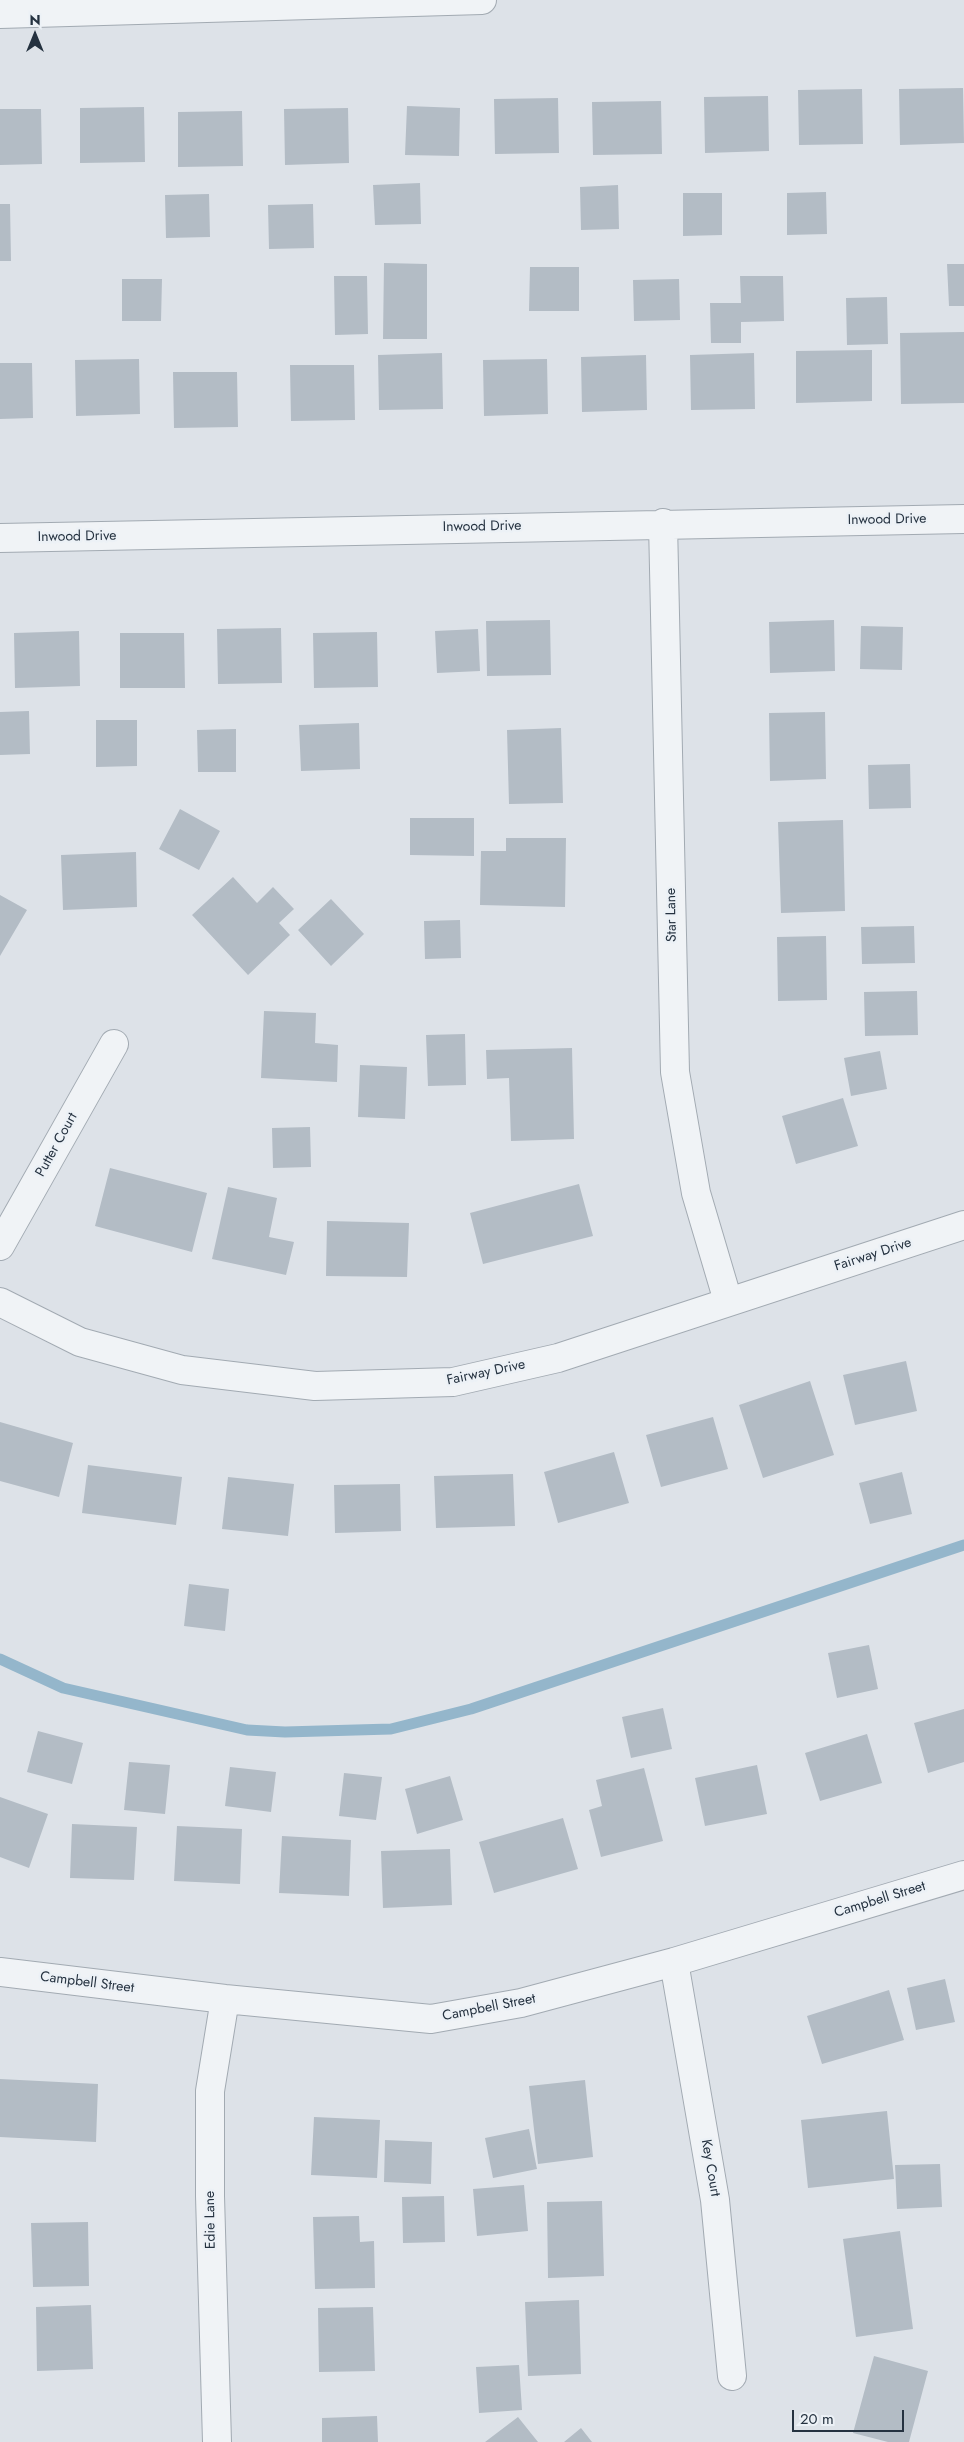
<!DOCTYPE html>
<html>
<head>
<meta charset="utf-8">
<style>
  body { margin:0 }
  #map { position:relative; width:964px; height:2442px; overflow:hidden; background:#dde2e8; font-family:Jost,sans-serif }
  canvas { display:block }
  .north { position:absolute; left:10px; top:10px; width:50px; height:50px; -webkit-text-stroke:4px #ecf1f6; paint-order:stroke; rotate:0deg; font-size:14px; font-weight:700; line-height:20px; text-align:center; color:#253240 }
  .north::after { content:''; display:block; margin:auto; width:18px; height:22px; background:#253240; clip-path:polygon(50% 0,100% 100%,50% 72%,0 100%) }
  .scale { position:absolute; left:792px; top:2410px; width:112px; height:22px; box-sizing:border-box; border:2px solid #253240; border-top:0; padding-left:6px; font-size:15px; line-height:18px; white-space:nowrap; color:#253240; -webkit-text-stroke:4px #ecf1f6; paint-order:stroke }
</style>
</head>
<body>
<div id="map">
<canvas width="964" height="2442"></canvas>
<div class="north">N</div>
<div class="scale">20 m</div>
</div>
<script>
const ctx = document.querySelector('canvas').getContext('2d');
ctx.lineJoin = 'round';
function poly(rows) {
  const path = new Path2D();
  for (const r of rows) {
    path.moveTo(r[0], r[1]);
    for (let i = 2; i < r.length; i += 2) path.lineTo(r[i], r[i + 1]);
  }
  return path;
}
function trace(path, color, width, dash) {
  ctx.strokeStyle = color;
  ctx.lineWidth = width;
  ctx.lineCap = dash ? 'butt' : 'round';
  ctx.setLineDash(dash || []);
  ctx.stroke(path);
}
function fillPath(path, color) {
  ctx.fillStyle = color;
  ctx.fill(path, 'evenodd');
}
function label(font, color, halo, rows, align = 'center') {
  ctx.font = font + ' Jost,sans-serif';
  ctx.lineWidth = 5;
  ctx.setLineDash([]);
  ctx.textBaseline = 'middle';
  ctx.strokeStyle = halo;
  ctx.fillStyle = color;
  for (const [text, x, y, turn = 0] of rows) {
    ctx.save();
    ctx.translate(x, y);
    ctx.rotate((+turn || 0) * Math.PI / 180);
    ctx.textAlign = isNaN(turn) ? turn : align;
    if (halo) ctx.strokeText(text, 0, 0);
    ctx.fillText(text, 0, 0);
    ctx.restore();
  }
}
trace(poly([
  [0,1659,63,1688,247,1730,285,1732,391,1729,471,1709,964,1545]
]), '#94b6cb', 11);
fillPath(poly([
  [963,88,964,143,900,145,899,89],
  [862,89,863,144,799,145,798,90],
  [768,96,769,151,705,153,704,97],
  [558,98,559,153,495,154,494,99],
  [661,101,662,154,593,155,592,102],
  [407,106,460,108,459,156,405,155],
  [144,107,145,162,80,163,80,108],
  [348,108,349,163,285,165,284,109],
  [0,109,41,109,42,164,0,165],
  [242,111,243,166,178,167,178,112],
  [420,183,421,224,375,225,373,185],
  [618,185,619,229,581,230,580,187],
  [826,192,827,234,787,235,787,193],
  [683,193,722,193,722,235,683,236],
  [209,194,210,237,166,238,165,195],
  [0,204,10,204,11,261,0,261],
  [313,204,314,248,269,249,268,205],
  [384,263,427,264,427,339,383,339],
  [947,264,964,264,964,306,949,306],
  [530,267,579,267,579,311,529,311],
  [334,276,367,276,368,334,335,335],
  [740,276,783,276,784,321,741,322,741,343,711,343,710,303,741,303],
  [122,279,162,279,161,321,122,321],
  [679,279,680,320,634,321,633,280],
  [887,297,888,344,847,345,846,298],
  [964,332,964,403,901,404,900,333],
  [872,350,872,401,796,403,796,351],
  [442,353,443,409,379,410,378,355],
  [754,353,755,409,691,410,690,355],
  [646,355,647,410,582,412,581,357],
  [139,359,140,414,76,416,75,360],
  [547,359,548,414,484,416,483,360],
  [0,363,32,363,33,418,0,419],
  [290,365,354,365,355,420,291,421],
  [173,372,237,372,238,427,174,428],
  [550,620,551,675,487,676,486,621],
  [834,620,835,671,770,673,769,622],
  [861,626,903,627,902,670,860,669],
  [281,628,282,683,218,684,217,629],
  [478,629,480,671,437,673,435,631],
  [79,631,80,686,15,688,14,633],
  [377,632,378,687,314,688,313,633],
  [120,633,184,633,185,688,120,688],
  [29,711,30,754,0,755,0,712],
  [825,712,826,779,770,781,769,713],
  [96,720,137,720,137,766,96,767],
  [359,723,360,769,301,771,299,725],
  [561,728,563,803,509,804,507,730],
  [236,729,236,772,198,772,197,730],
  [910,764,911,808,869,809,868,765],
  [180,809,220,831,199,870,159,849],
  [410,818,474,818,474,856,410,855],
  [843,820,845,911,781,913,778,822],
  [506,838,566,838,565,907,480,905,481,851,506,851],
  [136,852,137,907,63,910,61,855],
  [233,877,257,903,273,887,294,909,279,923,290,935,248,975,192,915],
  [0,895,27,910,0,956],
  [331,899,364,934,331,966,298,930],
  [460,920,461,958,425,959,424,921],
  [914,926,915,963,862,964,861,927],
  [826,936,827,1000,778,1001,777,937],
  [917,991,918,1035,865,1036,864,992],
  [264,1011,316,1013,315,1043,338,1045,337,1082,261,1078],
  [465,1034,466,1085,428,1086,426,1035],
  [572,1048,574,1139,511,1141,509,1078,487,1079,486,1050],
  [880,1051,887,1089,851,1096,844,1058],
  [360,1065,407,1067,405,1119,358,1117],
  [843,1098,858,1146,796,1164,782,1116],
  [310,1127,311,1167,273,1168,272,1128],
  [110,1168,207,1193,192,1252,95,1226],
  [579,1184,593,1236,483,1264,470,1213],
  [228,1187,277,1198,269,1237,294,1242,286,1275,212,1259],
  [327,1221,409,1223,407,1277,326,1276],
  [906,1361,917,1411,855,1425,843,1375],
  [810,1381,834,1455,763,1478,739,1405],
  [713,1417,728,1469,661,1487,646,1435],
  [0,1422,73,1443,59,1497,0,1481],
  [614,1452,629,1503,558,1523,544,1472],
  [88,1465,182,1477,176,1525,82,1513],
  [902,1472,912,1514,870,1524,859,1483],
  [513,1474,515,1526,436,1528,434,1476],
  [228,1477,294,1484,288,1536,222,1529],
  [400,1484,401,1531,335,1533,334,1485],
  [189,1584,229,1589,225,1631,184,1626],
  [869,1645,878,1689,837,1698,828,1653],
  [663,1708,672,1749,631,1758,622,1717],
  [964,1709,964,1762,928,1773,914,1723],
  [38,1731,83,1743,72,1784,27,1772],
  [867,1734,882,1783,820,1801,805,1753],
  [129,1762,170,1765,165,1814,124,1810],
  [757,1765,767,1814,705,1826,695,1778],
  [230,1767,276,1772,271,1812,225,1806],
  [644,1768,663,1841,601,1857,589,1810,602,1806,596,1780],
  [344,1773,382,1777,376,1820,339,1816],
  [450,1776,463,1820,417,1834,405,1789],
  [0,1797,48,1814,29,1868,0,1857],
  [563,1818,578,1869,494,1893,479,1842],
  [72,1824,137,1827,134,1880,70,1878],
  [177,1826,242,1829,240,1884,174,1881],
  [282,1836,351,1840,349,1896,279,1893],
  [450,1849,452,1905,383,1908,381,1851],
  [945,1979,955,2022,916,2030,907,1988],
  [889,1990,904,2040,822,2064,807,2016],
  [0,2079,98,2084,96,2142,0,2137],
  [585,2080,593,2157,538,2164,529,2086],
  [887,2111,894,2179,808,2188,801,2120],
  [314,2117,380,2120,377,2178,311,2175],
  [529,2129,537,2169,493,2178,485,2138],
  [385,2140,432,2142,431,2184,384,2182],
  [940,2164,942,2207,897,2209,895,2165],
  [524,2185,528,2231,477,2236,473,2189],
  [444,2196,445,2242,403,2243,402,2197],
  [602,2201,604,2276,548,2278,547,2202],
  [359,2216,360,2242,374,2241,375,2288,315,2289,313,2217],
  [88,2222,89,2286,33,2287,31,2223],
  [900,2231,913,2329,856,2337,843,2239],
  [579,2300,581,2374,528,2376,525,2302],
  [91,2305,93,2369,37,2371,36,2307],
  [373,2307,375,2371,319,2372,318,2308],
  [874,2356,928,2371,909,2442,888,2442,853,2433],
  [519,2365,522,2410,479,2413,476,2367],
  [377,2416,378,2442,322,2442,322,2418],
  [518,2417,538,2442,485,2442],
  [581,2428,592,2442,564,2442]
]), '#b3bcc5');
const street = poly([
  [0,14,482,0],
  [663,523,675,1072,696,1193,728,1301],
  [0,538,964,519],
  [0,1246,114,1044],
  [0,1302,80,1342,182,1370,315,1386,453,1382,558,1358,964,1225],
  [674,1962,715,2200,732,2376],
  [0,1972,225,1999,431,2019,521,2003,674,1962,964,1875],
  [217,2442,210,2196,210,2091,225,1999]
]);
trace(street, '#a2aab2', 30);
trace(street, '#f0f3f6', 28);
label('14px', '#253240', '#ecf1f6', [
  ["Inwood Drive",887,520,-1],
  ["Inwood Drive",482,527,-1],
  ["Inwood Drive",77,537,-1],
  ["Star Lane",672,915,-91],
  ["Putter Court",57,1145,-61],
  ["Fairway Drive",873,1255,-18],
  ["Fairway Drive",486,1373,-12],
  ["Campbell Street",880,1900,-17],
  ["Campbell Street",87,1983,7],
  ["Campbell Street",489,2008,-11],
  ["Key Court",710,2168,80],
  ["Edie Lane",211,2220,-91]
]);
</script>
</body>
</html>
